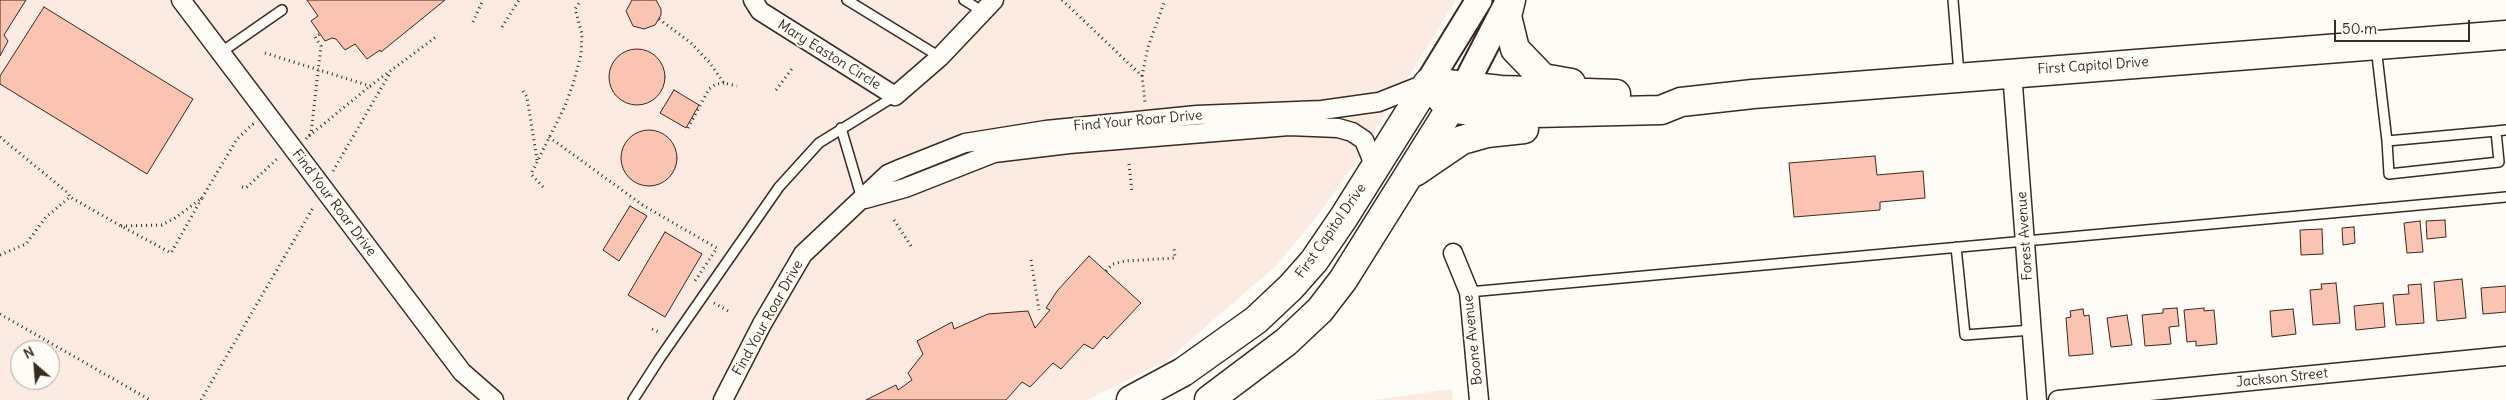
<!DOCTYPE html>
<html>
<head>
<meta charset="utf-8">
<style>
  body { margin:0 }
  #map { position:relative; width:2506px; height:400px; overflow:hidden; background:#fdfcf7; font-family:Delius,sans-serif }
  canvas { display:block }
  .north { position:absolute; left:10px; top:340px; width:50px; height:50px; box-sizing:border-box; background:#fdfcf7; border:1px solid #afa8a0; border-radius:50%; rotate:333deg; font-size:14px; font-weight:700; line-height:20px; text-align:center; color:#3b2a1e }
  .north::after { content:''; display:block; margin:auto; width:18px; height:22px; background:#3b2a1e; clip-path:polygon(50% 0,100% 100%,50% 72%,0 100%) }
  .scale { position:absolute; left:2334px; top:20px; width:136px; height:22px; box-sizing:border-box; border:2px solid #3b2a1e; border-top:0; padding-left:6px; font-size:15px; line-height:18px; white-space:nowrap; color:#3b2a1e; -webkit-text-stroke:4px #fdfcf7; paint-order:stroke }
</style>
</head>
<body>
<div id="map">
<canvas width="2506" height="400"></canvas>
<div class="north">N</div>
<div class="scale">50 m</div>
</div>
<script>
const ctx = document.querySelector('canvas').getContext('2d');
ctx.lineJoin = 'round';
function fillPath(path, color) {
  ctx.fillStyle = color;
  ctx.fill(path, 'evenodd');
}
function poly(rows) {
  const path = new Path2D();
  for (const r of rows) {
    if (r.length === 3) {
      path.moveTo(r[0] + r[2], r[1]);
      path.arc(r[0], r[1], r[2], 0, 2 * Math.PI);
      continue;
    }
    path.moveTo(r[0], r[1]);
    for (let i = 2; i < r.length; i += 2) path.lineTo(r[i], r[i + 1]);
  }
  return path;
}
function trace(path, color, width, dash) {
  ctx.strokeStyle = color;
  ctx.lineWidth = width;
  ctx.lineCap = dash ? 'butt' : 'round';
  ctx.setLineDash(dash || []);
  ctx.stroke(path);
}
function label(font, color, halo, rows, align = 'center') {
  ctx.font = font + ' Delius,sans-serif';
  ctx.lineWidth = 4.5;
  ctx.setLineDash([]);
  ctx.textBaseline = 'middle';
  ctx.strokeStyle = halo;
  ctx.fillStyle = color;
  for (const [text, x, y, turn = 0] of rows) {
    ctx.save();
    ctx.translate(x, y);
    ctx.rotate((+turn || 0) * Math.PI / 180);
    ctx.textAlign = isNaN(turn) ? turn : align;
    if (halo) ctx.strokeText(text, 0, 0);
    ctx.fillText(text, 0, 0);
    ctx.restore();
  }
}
fillPath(poly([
  [0,0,1456,0,1352,167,1318,215,1277,265,1166,361,1087,400,0,400],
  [20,350,50,350,50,380,20,380],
  [1452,389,1453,400,1374,400]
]), '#fcebe2');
const building = poly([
  [0,0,26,0,4,35,8,41,0,56,0,0],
  [307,0,445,0,381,52,380,50,367,59,355,44,345,50,336,39,332,38,325,41,311,21,318,16,307,0],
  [632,0,656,0,661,9,661,15,655,25,644,29,633,26,626,11,632,0],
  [44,7,193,99,147,174,0,84,0,76,44,7],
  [637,77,28],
  [674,90,699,105,686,128,660,113,674,90],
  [649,158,28],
  [1875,156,1877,175,1923,171,1925,198,1880,202,1880,210,1794,217,1789,163,1875,156],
  [630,206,647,216,619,261,603,250,630,206],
  [2445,220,2446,237,2427,239,2426,221,2445,220],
  [2420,221,2423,252,2407,253,2404,223,2420,221],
  [2354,227,2355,243,2343,245,2342,228,2354,227],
  [2322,229,2323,254,2301,255,2300,230,2322,229],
  [665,232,702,254,665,317,628,295,665,232],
  [1089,256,1141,303,1107,339,1104,336,1093,349,1084,344,1061,369,1053,363,1030,387,1022,382,1006,400,866,400,896,385,898,390,912,380,908,373,923,354,917,341,952,322,954,329,988,314,1028,311,1035,328,1050,310,1046,308,1057,291,1089,256],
  [2462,279,2466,318,2437,321,2434,282,2462,279],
  [2336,283,2340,323,2313,325,2310,290,2322,289,2321,284,2336,283],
  [2421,284,2424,323,2396,325,2393,295,2409,294,2408,285,2421,284],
  [2506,286,2506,312,2483,314,2481,288,2506,286],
  [2383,303,2385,327,2356,330,2354,306,2383,303],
  [2177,308,2179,326,2169,327,2171,344,2145,346,2142,315,2163,313,2163,309,2177,308],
  [2204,308,2204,311,2214,310,2217,344,2196,346,2196,341,2187,342,2184,310,2204,308],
  [2083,309,2084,316,2089,315,2093,354,2069,356,2066,318,2071,317,2070,311,2083,309],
  [2293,309,2296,334,2272,337,2270,311,2293,309],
  [2127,315,2132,345,2111,347,2107,318,2127,315]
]);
fillPath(building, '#fbc3b1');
trace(building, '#3b2a1e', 1);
const service = poly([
  [847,0,940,57],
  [964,0,982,11],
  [1953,0,1959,74],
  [2376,47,2387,141,2496,131],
  [220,53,282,10],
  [841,128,862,199],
  [2387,141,2389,174,2499,162,2496,131,2506,130],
  [1956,247,1965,335,2032,330],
  [1469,292,2506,197],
  [633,400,660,358,779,187,819,143,895,96]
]);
const minor = poly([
  [181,0,462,372,494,400],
  [753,0,760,11,895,96,940,57,994,0],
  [2012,72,2037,400],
  [865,199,905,188,994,153,1069,144,1289,126,1338,128,1352,132,1364,140,1375,167],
  [1453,253,1469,292,1479,400],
  [723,400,762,324,803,254,888,174,902,168,965,143,1046,130,1197,115,1322,110,1379,102,1427,83],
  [2058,400,2506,356]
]);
const secondary = poly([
  [1428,83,1479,0],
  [1465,85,1509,0]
]);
const primary = poly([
  [1511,0,1507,16,1515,49,1543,78,1571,83],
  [1428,83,1449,108,1494,114,1661,110,1681,102,1753,94,2506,35],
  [1447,84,1501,90,1616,94],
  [1415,172,1462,140,1487,133,1524,129],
  [1131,400,1183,372,1256,320,1291,287,1314,261,1344,217,1428,83],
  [1209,400,1286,342,1320,310,1343,280,1465,85]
]);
trace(service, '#3b2a1e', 12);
trace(minor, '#3b2a1e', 21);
trace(secondary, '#3b2a1e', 29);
trace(primary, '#3b2a1e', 31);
trace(poly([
  [1062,0,1142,76,1145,102],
  [659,19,691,43,709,62,724,83,737,86],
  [473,22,483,0],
  [502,27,519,0],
  [265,53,370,86,436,37],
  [1142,76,1148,47,1165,0],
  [776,90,794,66],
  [523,91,527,97,537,160],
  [688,128,709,89,716,84,724,83],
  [309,136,370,86],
  [0,137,68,193,70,197],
  [549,137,644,206,717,248,693,284],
  [306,139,311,133,321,46,315,37,320,34],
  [1129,164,1132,192],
  [333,171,390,73],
  [242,187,246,188,279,157],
  [543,187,531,174,565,106,573,84,581,55,582,34,575,9,581,0],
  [202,198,237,139,254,123],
  [894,220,911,246],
  [0,255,26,244,46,217,70,197,121,226,171,253,202,198,175,218,162,225,121,226],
  [1031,260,1039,310],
  [1106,271,1113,264,1125,261,1175,258,1174,248],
  [714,303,730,312],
  [0,314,150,400],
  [652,329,661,333],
  [201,400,314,206]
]), '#3b2a1e', 3, [1, 4]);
trace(service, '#fdfcf7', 9);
trace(minor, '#fdfcf7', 18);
trace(secondary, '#fdfcf7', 25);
trace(primary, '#fdfcf7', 28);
label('14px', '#3b2a1e', '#fdfcf7', [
  ["Mary Easton Circle",829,55,32],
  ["First Capitol Drive",2093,66,-4],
  ["Find Your Roar Drive",1138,121,-5],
  ["Find Your Roar Drive",334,203,53],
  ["First Capitol Drive",1331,231,-55],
  ["Forest Avenue",2025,236,-94],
  ["Find Your Roar Drive",768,318,-61],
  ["Boone Avenue",1473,340,-96],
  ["Jackson Street",2282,378,-6]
]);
</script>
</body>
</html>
